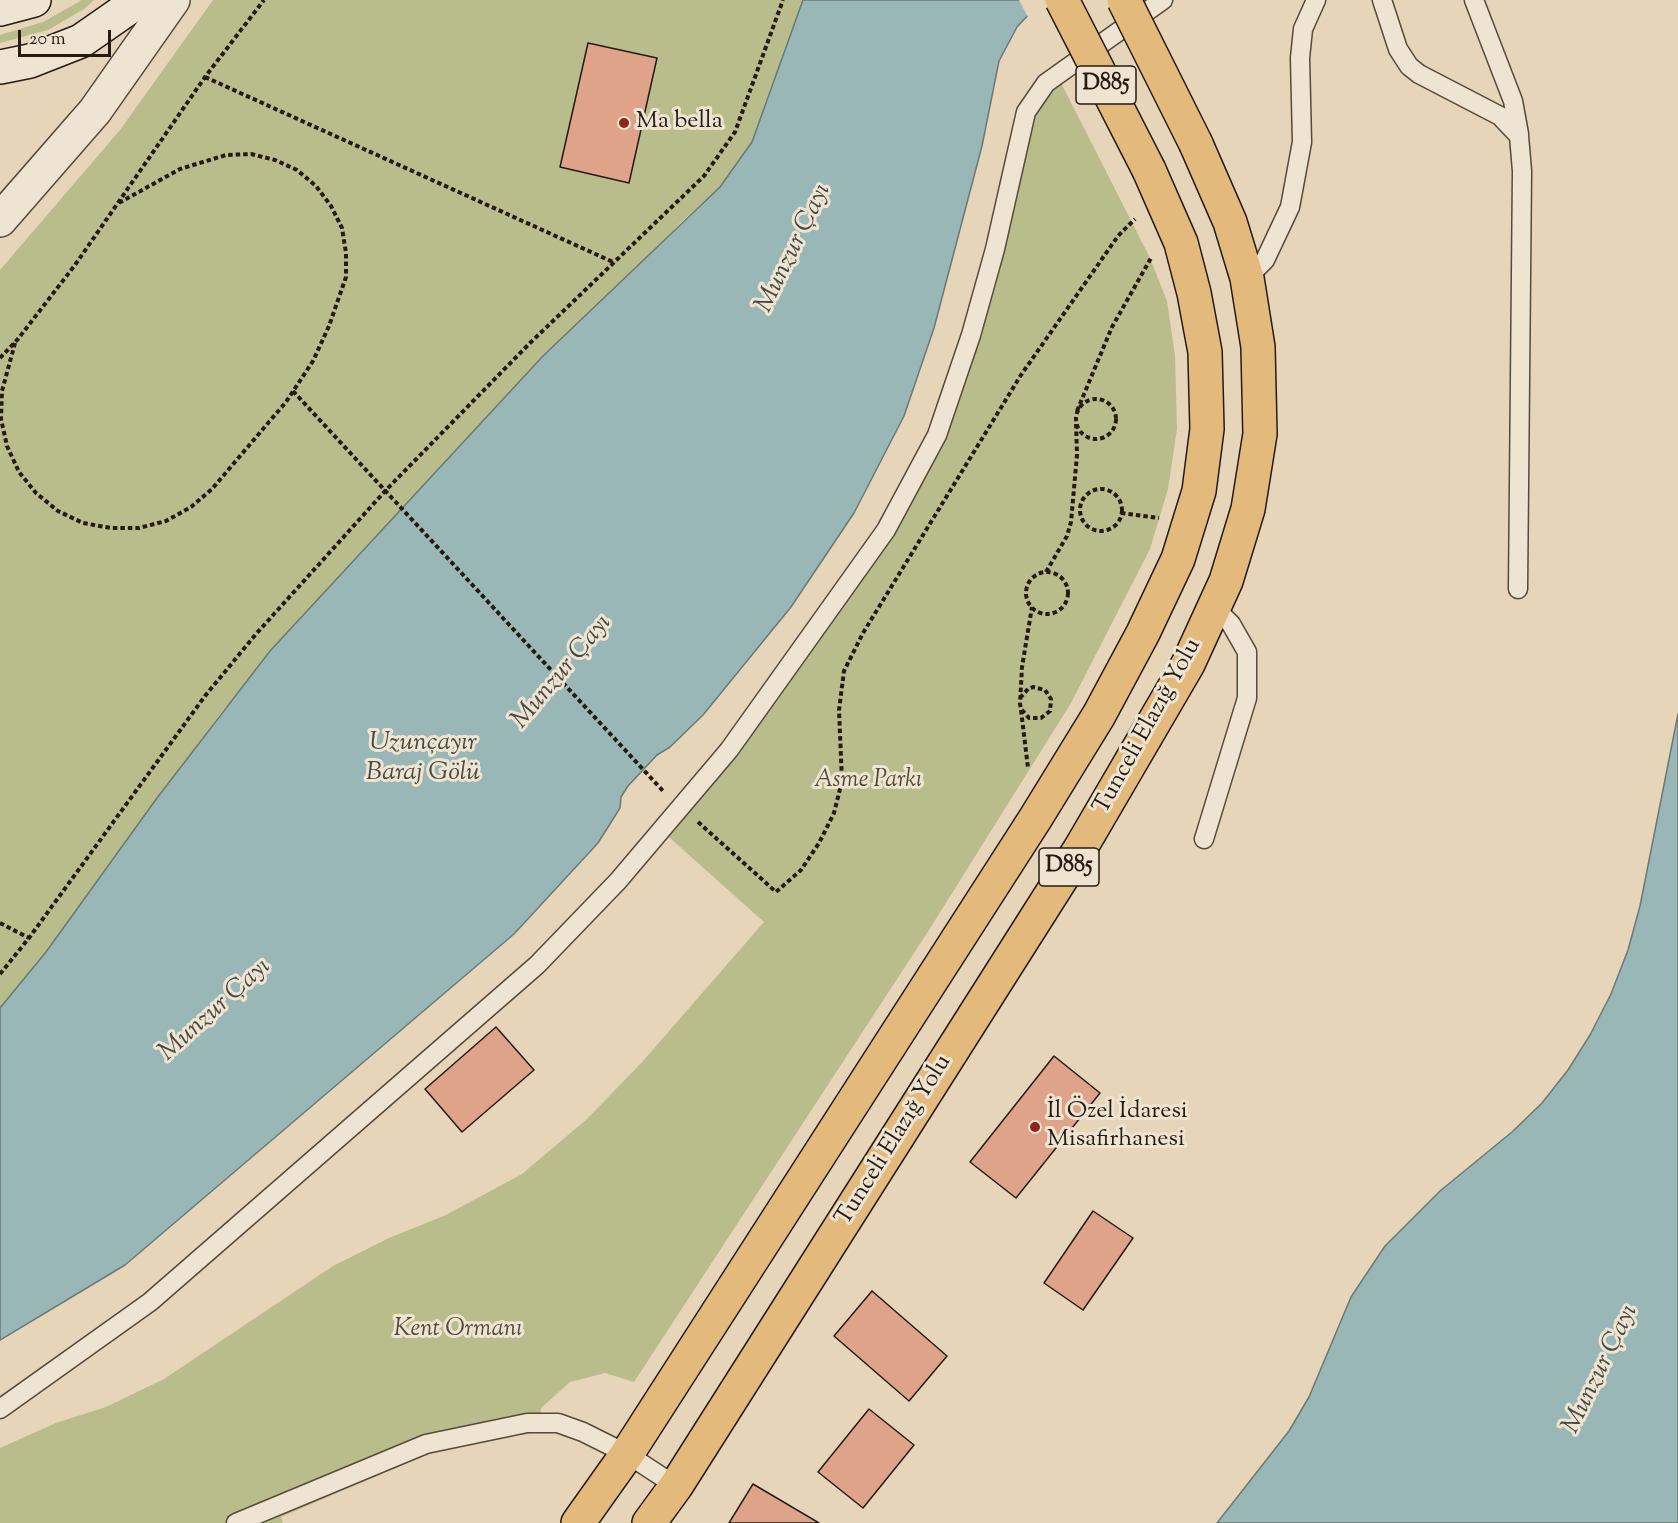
<!DOCTYPE html>
<html>
<head>
<meta charset="utf-8">
<style>
  body { margin:0 }
  #map { position:relative; width:1678px; height:1523px; overflow:hidden; background:#e6d5b8; font-family:"Sorts Mill Goudy",serif }
  canvas { display:block }
  .scale { position:absolute; left:18px; top:30px; width:93px; height:27px; box-sizing:border-box; border:3px solid #251b13; border-top:0; padding-left:8px; font-size:18px; line-height:21px; white-space:nowrap; color:#251b13; -webkit-text-stroke:4px #efe4d1; paint-order:stroke }
</style>
</head>
<body>
<div id="map">
<canvas width="1678" height="1523"></canvas>
<div class="scale">20 m</div>
</div>
<script>
const ctx = document.querySelector('canvas').getContext('2d');
ctx.lineJoin = 'round';
function fillPath(path, color) {
  ctx.fillStyle = color;
  ctx.fill(path, 'evenodd');
}
function poly(rows) {
  const path = new Path2D();
  for (const r of rows) {
    if (r.length === 3) {
      path.moveTo(r[0] + r[2], r[1]);
      path.arc(r[0], r[1], r[2], 0, 2 * Math.PI);
      continue;
    }
    path.moveTo(r[0], r[1]);
    for (let i = 2; i < r.length; i += 2) path.lineTo(r[i], r[i + 1]);
  }
  return path;
}
function trace(path, color, width, dash) {
  ctx.strokeStyle = color;
  ctx.lineWidth = width;
  ctx.lineCap = dash ? 'butt' : 'round';
  ctx.setLineDash(dash || []);
  ctx.stroke(path);
}
function label(font, color, halo, rows, align = 'center') {
  ctx.font = font + ' "Sorts Mill Goudy",serif';
  ctx.lineWidth = 6;
  ctx.setLineDash([]);
  ctx.textBaseline = 'middle';
  ctx.strokeStyle = halo;
  ctx.fillStyle = color;
  for (const [text, x, y, turn = 0] of rows) {
    ctx.save();
    ctx.translate(x, y);
    ctx.rotate((+turn || 0) * Math.PI / 180);
    ctx.textAlign = isNaN(turn) ? turn : align;
    if (halo) ctx.strokeText(text, 0, 0);
    ctx.fillText(text, 0, 0);
    ctx.restore();
  }
}
fillPath(poly([
  [82,0,94,0,84,9,48,30,0,43,0,35,43,22],
  [213,0,803,0,752,142,720,187,681,222,223,710,46,952,0,1008,0,270,120,130],
  [1057,75,1150,258,1167,301,1175,356,1177,429,1168,489,1150,549,1071,703,929,930,634,1382,605,1373,570,1382,541,1408,540,1432,493,1439,428,1454,281,1517,283,1523,0,1523,0,1448,56,1423,106,1407,164,1379,333,1266,389,1238,446,1215,522,1174,587,1119,643,1061,764,922,661,830,814,633,937,435,1016,145]
]), '#b9bc8b');
const water = poly([
  [803,0,1052,0,1031,12,1017,27,999,61,982,146,934,328,904,416,854,513,791,607,703,715,670,747,657,755,628,786,621,797,620,808,598,843,514,934,125,1265,0,1340,0,1008,46,952,157,798,270,651,543,356,720,187,752,142,803,0],
  [1678,714,1678,1523,1217,1523,1289,1431,1309,1397,1351,1297,1385,1246,1440,1191,1512,1132,1542,1103,1568,1070,1590,1035,1611,994,1628,950,1640,906,1678,714]
]);
fillPath(water, '#98b7b6');
trace(water, '#6a7975', 1.5);
fillPath(poly([
  [1019,0,1055,0,1029,19]
]), '#e6d5b8');
const building = poly([
  [588,43,657,58,629,183,560,167,588,43],
  [496,1027,534,1070,462,1132,425,1089,496,1027],
  [1054,1056,1100,1093,1016,1198,970,1162,1054,1056],
  [1093,1211,1133,1238,1083,1310,1044,1283,1093,1211],
  [872,1291,947,1356,909,1401,834,1336,872,1291],
  [869,1409,914,1445,863,1508,818,1472,869,1409],
  [753,1484,819,1523,729,1523,753,1484]
]);
fillPath(building, '#dfa38a');
trace(building, '#251b13', 1.5);
const service = poly([
  [1382,0,1398,49,1409,66,1419,74,1500,116,1519,136,1522,171,1518,589],
  [1474,0,1513,101,1519,134],
  [1247,278,1265,260,1290,207,1302,142,1300,58,1303,29,1316,0],
  [1204,839,1247,698,1247,652,1231,624,1214,607],
  [0,1409,150,1302,537,965,618,881,729,750,886,530,937,435,971,335,995,249,1026,112,1046,83,1163,0],
  [236,1523,426,1444,527,1423,558,1423,583,1432,627,1454,676,1486]
]);
const minor = poly([
  [0,220,95,111,173,0]
]);
const secondary = poly([
  [0,9,34,0],
  [0,67,30,61,81,41,140,0]
]);
const primary = poly([
  [578,1523,627,1454,1035,819,1099,715,1143,633,1178,559,1199,491,1207,429,1205,352,1194,293,1181,243,1149,170],
  [649,1523,676,1486,1080,849,1188,664,1226,581,1248,509,1260,434,1258,347,1247,278,1230,222,1196,144]
]);
trace(service, '#554a3c', 21);
trace(minor, '#554a3c', 36);
trace(secondary, '#251b13', 36);
trace(primary, '#251b13', 36);
trace(poly([
  [205,77,613,262],
  [15,343,2,391,1,419,7,446,19,472,36,493,58,511,83,523,111,528,139,528,166,521,191,507,212,489,286,402,313,361,329,326,346,277,346,253,342,228,331,206,316,186,297,170,275,160,251,154,226,155,180,169,117,204],
  [0,358,18,339,75,265,205,77,264,0],
  [293,391,663,791],
  [1096,419,20],
  [1077,411,1112,327,1151,258],
  [1101,510,21],
  [1121,513,1159,518],
  [1046,572,1067,536,1071,522,1077,455,1076,422],
  [1047,593,21],
  [1020,698,1028,689,1033,687,1045,690,1051,699,1050,711,1041,718,1029,718,1021,709,1020,704,1022,667,1032,607],
  [1021,710,1028,768],
  [698,822,776,892,801,870,819,843,834,813,842,781,839,710,844,671,863,633,1021,375,1118,236,1135,219],
  [0,923,29,938],
  [0,974,29,938,205,696,256,634,386,490,530,343,704,176,735,132,783,0]
]), '#251b13', 4, [4.5, 3]);
trace(service, '#efe4d1', 18);
trace(minor, '#efe4d1', 33);
trace(secondary, '#efe4d1', 33);
trace(primary, '#e3ba7c', 33);
const primaryBridge = poly([
  [1062,0,1149,170],
  [1124,0,1196,144]
]);
trace(primaryBridge, '#251b13', 36, []);
trace(primaryBridge, '#e3ba7c', 33);
for (const [x, y, r, color] of [
  [624,123,6,"#8f2418"],
  [1035,1127,6,"#8f2418"]
]) {
  const dot = new Path2D();
  dot.arc(x, y, r, 0, 2 * Math.PI);
  ctx.fillStyle = color;
  ctx.fill(dot);
  trace(dot, '#efe4d1', 2);
}
for (const [x, y, w] of [
  [1106,85,60],
  [1069,867,60]
]) {
  const box = new Path2D();
  box.roundRect(x - w / 2, y - 19, w, 38, 4.5);
  ctx.fillStyle = '#efe4d1';
  ctx.fill(box);
  trace(box, '#251b13', 1.5);
}
label('bold 22px', '#251b13', null, [
  ["D885",1106,85],
  ["D885",1069,867]
]);
label('24px', '#251b13', '#efe4d1', [
  ["Ma bella",636,123],
  ["İl Özel İdaresi",1047,1113],
  ["Misafirhanesi",1047,1141]
], 'left');
label('24px', '#251b13', '#efe4d1', [
  ["Tunceli Elazığ Yolu",1149,727,-61],
  ["Tunceli Elazığ Yolu",895,1141,-58]
]);
label('italic 24px', '#514b37', '#efe4d1', [
  ["Asme Parkı",868,782],
  ["Kent Ormanı",458,1331]
]);
label('italic 26px', '#484a44', '#efe4d1', [
  ["Munzur Çayı",795,249,-64],
  ["Munzur Çayı",563,673,-50],
  ["Uzunçayır",423,745],
  ["Baraj Gölü",423,775],
  ["Munzur Çayı",216,1011,-42],
  ["Munzur Çayı",1602,1370,-64]
]);
</script>
</body>
</html>
